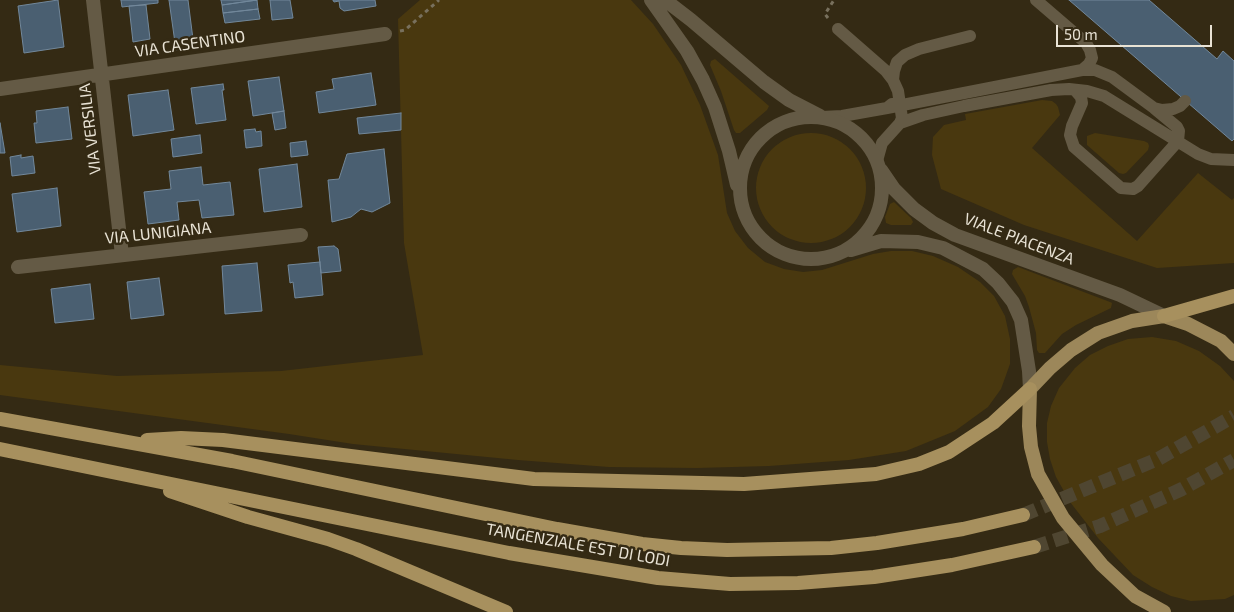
<!DOCTYPE html>
<html>
<head>
<meta charset="utf-8">
<style>
  body { margin:0 }
  #map { position:relative; width:1234px; height:612px; overflow:hidden; background:#342a14; font-family:"Exo 2",sans-serif }
  canvas { display:block }
  .scale { position:absolute; left:1056px; top:25px; width:156px; height:22px; box-sizing:border-box; border:2px solid #e9e3d5; border-top:0; padding-left:6px; font-size:15px; line-height:18px; white-space:nowrap; color:#e9e3d5; -webkit-text-stroke:4px #342a14; paint-order:stroke }
</style>
</head>
<body>
<div id="map">
<canvas width="1234" height="612"></canvas>
<div class="scale">50 m</div>
</div>
<script>
const ctx = document.querySelector('canvas').getContext('2d');
ctx.lineJoin = 'round';
function fillPath(path, color) {
  ctx.fillStyle = color;
  ctx.fill(path, 'evenodd');
}
function poly(rows) {
  const path = new Path2D();
  for (const r of rows) {
    if (r.length === 3) {
      path.moveTo(r[0] + r[2], r[1]);
      path.arc(r[0], r[1], r[2], 0, 2 * Math.PI);
      continue;
    }
    path.moveTo(r[0], r[1]);
    for (let i = 2; i < r.length; i += 2) path.lineTo(r[i], r[i + 1]);
  }
  return path;
}
function trace(path, color, width, dash) {
  ctx.strokeStyle = color;
  ctx.lineWidth = width;
  ctx.lineCap = dash ? 'butt' : 'round';
  ctx.setLineDash(dash || []);
  ctx.stroke(path);
}
function label(font, color, halo, rows, align = 'center') {
  ctx.font = font + ' "Exo 2",sans-serif';
  ctx.lineWidth = 5;
  ctx.setLineDash([]);
  ctx.textBaseline = 'middle';
  ctx.strokeStyle = halo;
  ctx.fillStyle = color;
  for (const [text, x, y, turn = 0] of rows) {
    ctx.save();
    ctx.translate(x, y);
    ctx.rotate((+turn || 0) * Math.PI / 180);
    ctx.textAlign = isNaN(turn) ? turn : align;
    if (halo) ctx.strokeText(text, 0, 0);
    ctx.fillText(text, 0, 0);
    ctx.restore();
  }
}
fillPath(poly([
  [420,0,631,0,653,24,681,65,700,105,718,155,727,213,735,231,748,248,765,262,784,269,803,272,822,270,873,254,891,251,912,251,933,256,958,267,980,282,994,296,1005,316,1010,339,1010,364,1001,389,988,407,955,431,906,451,849,460,769,466,697,468,609,467,518,460,353,444,289,434,0,395,0,365,117,376,281,371,423,355,404,243,398,19],
  [715,59,769,106,767,110,740,133,736,133,734,130,721,91,710,65,711,61],
  [1042,100,1052,101,1056,104,1058,107,1060,115,1032,148,1137,241,1198,173,1232,200,1234,198,1234,263,1157,268,1024,225,941,189,932,155,933,137,944,125,966,120,965,114],
  [1095,133,1144,141,1148,143,1149,146,1148,150,1126,173,1123,174,1119,173,1087,145,1087,136],
  [811,188,55],
  [894,202,911,218,913,222,911,225,891,225,886,223,885,217,890,204],
  [1018,267,1110,302,1112,303,1111,308,1076,325,1062,334,1045,353,1039,353,1037,350,1036,333,1029,307,1025,296,1012,274,1013,270],
  [1152,337,1176,341,1199,351,1220,366,1234,381,1234,595,1225,599,1191,601,1171,596,1152,587,1133,575,1098,538,1070,502,1056,477,1050,459,1047,442,1047,423,1051,406,1059,388,1075,368,1090,355,1108,346,1128,339]
]), '#49380f');
const building = poly([
  [58,0,64,47,24,53,18,6,58,0],
  [121,0,158,0,158,3,122,7,121,0],
  [169,0,188,0,194,47,176,50,169,0],
  [221,0,257,0,222,5,221,0],
  [257,0,258,9,223,13,222,5,257,0],
  [270,0,290,0,293,18,272,20,270,0],
  [333,0,375,0,376,6,344,11,340,8,339,1,334,2,333,0],
  [1069,0,1149,0,1217,59,1223,51,1234,61,1234,139,1232,141,1069,0],
  [146,5,150,39,133,42,129,6,146,5],
  [258,9,260,19,225,23,223,13,258,9],
  [371,73,376,105,319,113,316,92,334,89,332,79,371,73],
  [279,77,284,111,253,116,248,81,279,77],
  [223,84,224,90,222,90,226,120,196,124,191,88,223,84],
  [168,90,174,130,133,136,128,95,168,90],
  [68,107,72,139,36,143,34,123,37,123,36,111,68,107],
  [284,111,286,128,275,130,272,113,284,111],
  [401,113,401,130,359,134,357,118,401,113],
  [0,123,5,153,0,153,0,123],
  [255,129,256,132,261,131,262,146,246,148,244,130,255,129],
  [200,135,202,153,173,157,171,139,200,135],
  [306,141,308,155,291,157,290,143,306,141],
  [384,149,390,203,372,212,361,209,351,217,332,222,328,180,339,179,347,154,384,149],
  [21,155,21,158,33,156,35,173,12,176,10,157,21,155],
  [297,164,302,207,264,212,259,169,297,164],
  [201,167,203,185,230,182,234,215,202,218,199,200,177,202,179,220,148,224,144,192,171,189,169,171,201,167],
  [57,188,61,226,17,232,12,194,57,188],
  [334,246,338,249,341,271,321,273,318,247,334,246],
  [320,262,323,295,295,298,293,282,290,283,288,265,320,262],
  [257,263,262,311,225,314,222,266,257,263],
  [159,278,164,315,131,319,127,282,159,278],
  [90,284,94,319,55,323,51,289,90,284]
]);
fillPath(building, '#4a5f71');
trace(building, '#72889b', 1);
trace(poly([
  [1023,515,1158,459,1234,416],
  [1034,547,1100,526,1182,489,1234,460]
]), '#4f4631', 14, [14, 7]);
trace(poly([
  [828,18,825,14,834,0],
  [400,31,405,30,439,0]
]), '#78705d', 3, [4, 4]);
trace(poly([
  [838,29,886,71,893,80,898,91,902,118,900,123,882,143,877,161],
  [893,80,894,71,897,62,905,55,919,49,970,36],
  [1075,90,1081,97,1082,103,1072,126,1070,135,1074,147,1121,188,1133,189,1138,186,1178,141,1179,131,1177,127,1154,108,1112,77,1095,70,1082,70],
  [887,108,1082,70,1089,64,1092,58,1090,50,1086,43,1036,0],
  [1154,108,1162,110,1173,109,1180,106,1185,101],
  [822,117,842,116,887,108,892,104],
  [900,123,923,115,964,106,1051,90,1069,89,1087,91,1104,96,1198,154,1211,159,1234,160]
]), '#645a45', 12);
trace(poly([
  [93,0,122,255],
  [0,89,385,34],
  [18,267,301,235]
]), '#645a45', 14);
trace(poly([
  [651,0,687,51,703,80,715,107,729,151,737,185],
  [665,0,691,20,764,82,789,100,820,116],
  [811,188,71],
  [881,170,894,189,914,209,933,223,955,235,1120,295,1164,316],
  [851,250,881,241,918,242,943,248,983,269,998,283,1013,302,1021,320,1029,371,1030,389]
]), '#645a45', 14);
trace(poly([
  [1164,612,1135,596,1102,565,1063,518,1038,474,1031,447,1029,426,1030,389,1050,368,1071,350,1098,333,1132,321,1164,316,1188,324,1221,341,1234,354]
]), '#9c875a', 14);
trace(poly([
  [1164,316,1234,296],
  [0,419,232,461,557,529,642,544,681,548,727,550,831,548,877,543,963,529,1023,515],
  [147,440,181,438,223,440,534,479,744,484,876,474,919,464,949,452,993,423,1030,389],
  [0,449,509,553,658,578,730,584,798,583,874,577,952,565,1034,547],
  [170,491,248,517,328,539,356,549,506,612]
]), '#a7905e', 14);
label('16px', '#e9e3d5', '#342a14', [
  ["VIA CASENTINO",190,44,-8],
  ["VIA VERSILIA",90,129,-97],
  ["VIA LUNIGIANA",158,233,-6],
  ["VIALE PIACENZA",1019,239,21],
  ["TANGENZIALE EST DI LODI",578,545,10]
]);
</script>
</body>
</html>
